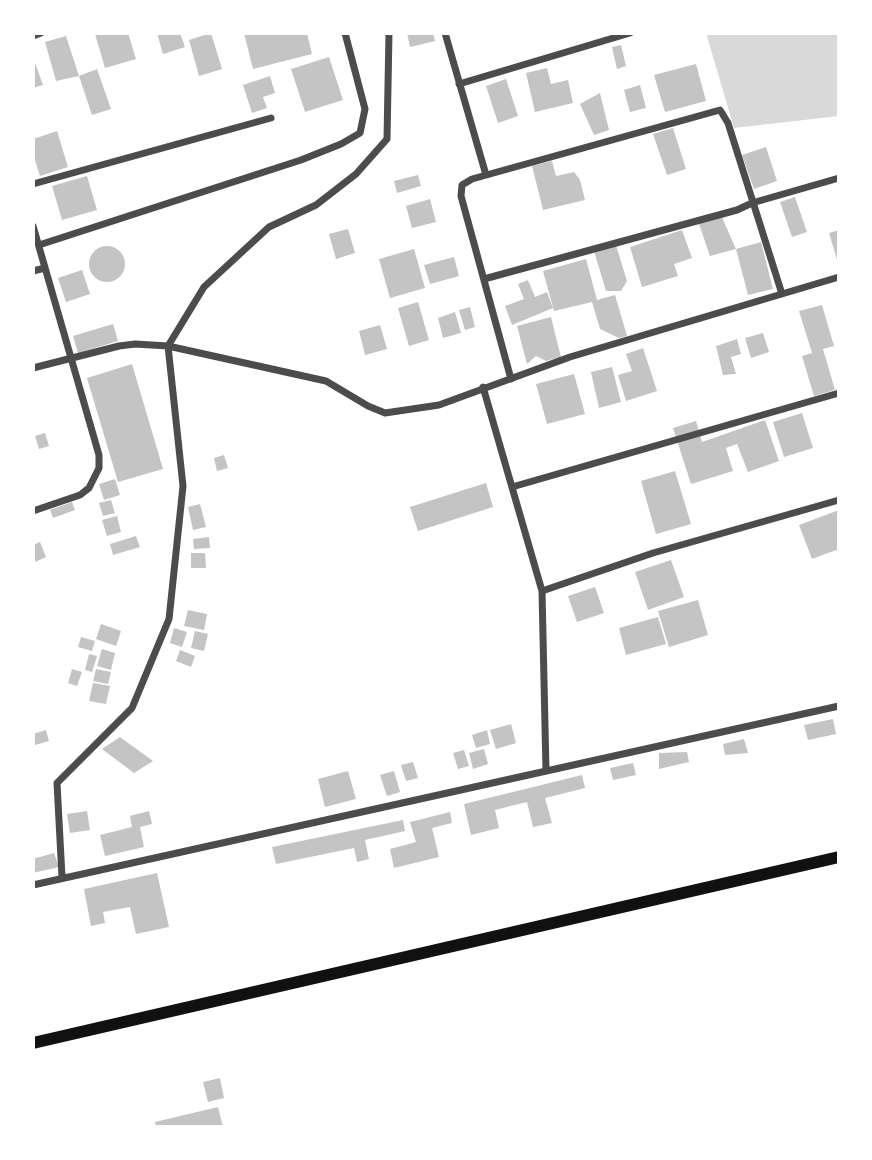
<!DOCTYPE html>
<html>
<head>
<meta charset="utf-8">
<style>
  body { margin:0 }
  #map { position:relative; width:872px; height:1160px; overflow:hidden; background:#fff; font-family:"Open Sans",sans-serif }
  canvas { display:block }
  .frame { position:absolute; inset:0; border:35px solid #fff; pointer-events:none }
</style>
</head>
<body>
<div id="map">
<canvas width="872" height="1160"></canvas>
<div class="frame"></div>
</div>
<script>
const ctx = document.querySelector('canvas').getContext('2d');
ctx.lineJoin = 'round';
function fillPath(path, color) {
  ctx.fillStyle = color;
  ctx.fill(path, 'evenodd');
}
function poly(rows) {
  const path = new Path2D();
  for (const r of rows) {
    if (r.length === 3) {
      path.moveTo(r[0] + r[2], r[1]);
      path.arc(r[0], r[1], r[2], 0, 2 * Math.PI);
      continue;
    }
    path.moveTo(r[0], r[1]);
    for (let i = 2; i < r.length; i += 2) path.lineTo(r[i], r[i + 1]);
  }
  return path;
}
function trace(path, color, width, dash) {
  ctx.strokeStyle = color;
  ctx.lineWidth = width;
  ctx.lineCap = dash ? 'butt' : 'round';
  ctx.setLineDash(dash || []);
  ctx.stroke(path);
}
fillPath(poly([
  [706,33,839,33,839,116,734,128]
]), '#d9d9d9');
fillPath(poly([
  [128,33,136,59,105,68,95,34],
  [157,33,180,33,185,47,163,54],
  [211,33,222,69,199,76,189,40],
  [244,33,307,33,312,54,253,69],
  [407,33,433,33,435,41,410,47],
  [66,36,79,76,56,81,45,42],
  [621,45,626,66,617,69,612,47],
  [33,57,43,85,33,88],
  [329,57,343,100,305,112,291,69],
  [696,64,706,101,665,112,654,75],
  [547,68,551,84,568,80,573,103,535,112,526,73],
  [97,69,111,109,92,115,79,76],
  [270,76,275,93,263,97,267,108,252,113,243,85],
  [506,79,518,116,498,123,486,86],
  [640,85,646,108,630,112,624,90],
  [600,93,609,130,594,135,580,104],
  [673,128,686,169,667,175,653,134],
  [57,131,68,167,40,176,33,154,33,139],
  [766,147,777,181,754,189,742,155],
  [552,161,556,176,574,172,580,180,585,200,543,210,532,166],
  [418,175,421,186,397,193,394,181],
  [87,176,97,210,62,220,52,186],
  [795,197,807,232,792,237,780,202],
  [430,199,436,222,412,228,406,206],
  [721,215,736,249,761,242,773,289,748,295,736,249,710,256,699,224],
  [348,229,355,253,336,259,329,234],
  [682,230,692,258,674,264,678,276,642,287,630,247],
  [839,230,839,263,838,263,829,233],
  [616,245,627,281,621,291,606,291,594,251],
  [107,264,18],
  [414,249,425,288,390,298,379,259],
  [454,257,459,276,430,284,424,265],
  [586,259,597,300,615,295,627,336,619,338,600,329,592,302,554,311,543,271],
  [82,270,90,294,66,302,58,278],
  [528,280,535,297,547,292,553,308,512,325,505,306,524,299,518,284],
  [418,302,429,340,409,346,398,308],
  [822,305,834,346,823,349,835,390,814,396,802,356,812,353,799,311],
  [470,307,475,327,465,330,459,310],
  [455,312,461,333,443,338,438,318],
  [551,317,561,357,546,361,536,356,527,364,517,326],
  [113,324,118,341,78,353,73,336],
  [380,325,387,349,365,355,359,331],
  [763,333,769,352,751,358,745,338],
  [737,339,741,354,731,357,736,374,723,375,716,346],
  [643,348,657,391,626,401,618,375,632,371,626,354],
  [132,364,163,469,118,482,87,378],
  [612,367,621,402,599,408,591,372],
  [574,374,585,414,547,424,536,384],
  [802,413,813,448,784,457,773,422],
  [765,420,779,461,748,472,737,444,726,448,733,471,691,484,673,428,696,421,702,442],
  [45,433,49,446,39,449,35,436],
  [224,455,228,468,217,471,214,458],
  [675,471,691,524,656,534,641,481],
  [115,479,120,495,104,500,99,484],
  [486,483,493,507,418,531,410,507],
  [111,500,115,513,103,516,99,503],
  [72,502,75,510,53,518,50,510],
  [200,504,206,527,193,530,188,507],
  [839,510,839,549,812,559,799,525],
  [117,516,121,532,107,536,102,520],
  [136,536,140,547,113,555,110,544],
  [209,537,210,548,194,549,193,539],
  [40,542,46,557,35,562,33,545],
  [191,553,205,553,206,568,191,568],
  [671,560,684,597,648,610,635,572],
  [595,587,604,613,577,622,568,596],
  [698,600,708,635,669,647,658,611],
  [188,610,207,614,204,630,184,626],
  [658,617,666,644,626,655,619,628],
  [101,624,121,631,116,646,96,639],
  [174,628,187,632,182,647,170,643],
  [195,631,208,634,204,651,191,648],
  [81,637,95,641,92,651,78,647],
  [102,649,115,653,111,670,97,666],
  [180,650,195,656,191,667,176,661],
  [89,654,97,656,92,672,85,670],
  [72,669,82,672,77,686,68,683],
  [96,669,111,672,108,684,93,681],
  [93,683,110,686,106,704,89,701],
  [833,719,836,734,808,740,804,725],
  [511,724,516,743,496,749,490,730],
  [46,730,49,741,35,745,33,734],
  [487,730,490,744,476,748,472,735],
  [120,737,153,761,134,773,102,749],
  [744,739,748,753,725,755,723,744],
  [484,749,488,764,473,769,469,753],
  [464,750,469,766,458,769,453,753],
  [687,752,689,762,659,769,659,753],
  [413,762,418,778,406,781,401,765],
  [633,763,636,775,613,780,610,768],
  [348,771,356,799,325,807,318,779],
  [394,771,400,792,387,796,380,775],
  [582,775,585,788,545,798,552,823,533,827,527,802,495,810,499,828,471,835,464,804],
  [87,811,90,830,70,833,67,814],
  [149,811,152,824,140,827,144,847,105,856,100,835,132,827,130,816],
  [450,812,452,823,432,828,439,857,394,868,390,849,416,842,410,822],
  [403,820,405,831,365,840,369,859,357,862,354,848,276,864,272,847],
  [54,853,59,867,33,873,33,859],
  [157,873,169,927,136,934,130,907,103,912,105,923,91,926,84,889],
  [220,1078,224,1098,208,1102,203,1082],
  [218,1107,223,1127,156,1127,155,1122]
]), '#c4c4c4');
trace(poly([
  [445,33,486,175],
  [33,36,41,33],
  [459,84,630,33],
  [33,184,271,118],
  [33,226,99,455,99,468,89,488,80,495,33,511],
  [39,245,301,160,341,144,360,133,365,109,345,33],
  [33,271,45,268],
  [484,279,737,210,752,203,839,178],
  [33,368,119,346,135,344,168,346,326,381,368,406,385,413,439,405,570,357,839,277],
  [511,379,461,196,462,185,472,179,720,110,728,123,782,294],
  [483,387,542,591,546,771],
  [512,487,839,393],
  [542,591,653,553,839,500],
  [62,877,57,783,132,708,169,619,183,486,168,346,204,287,269,227,316,205,356,174,387,139,389,33],
  [33,885,839,706]
]), '#4c4c4c', 7);
trace(poly([
  [33,1043,839,857]
]), '#111', 12);
</script>
</body>
</html>
